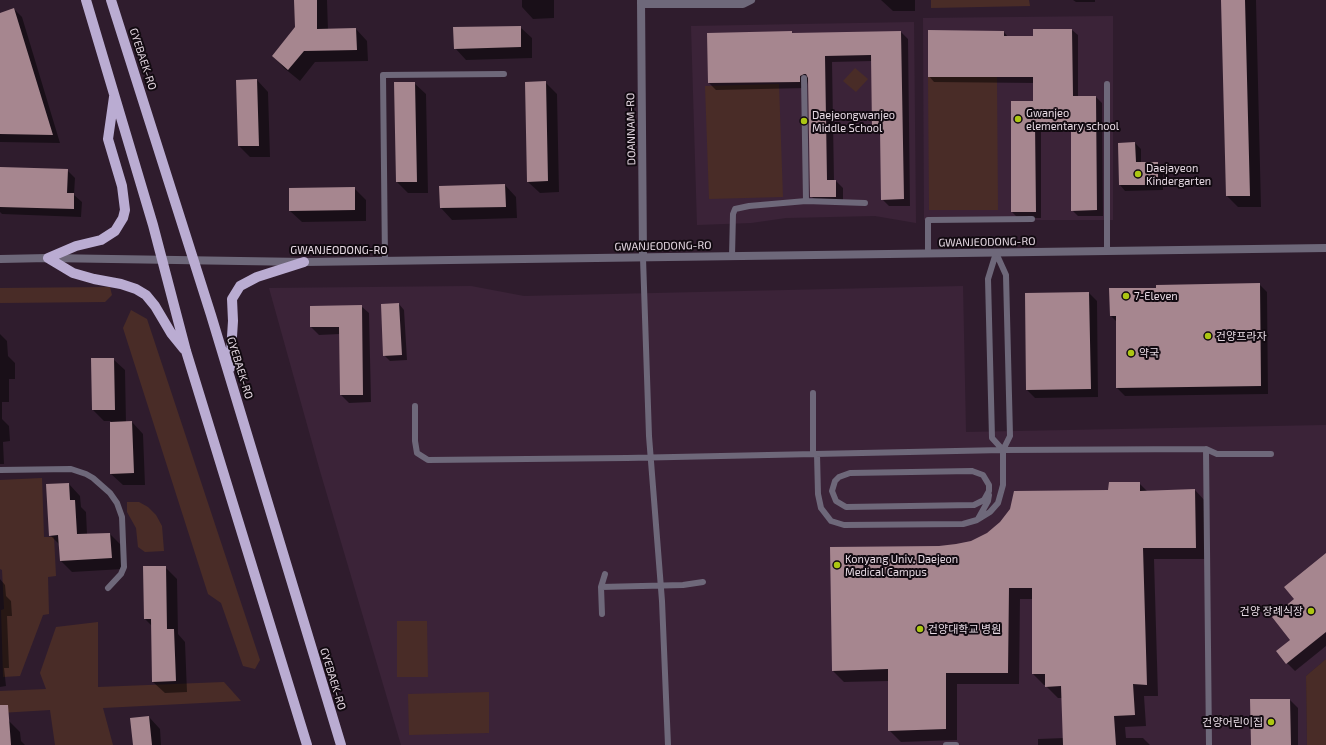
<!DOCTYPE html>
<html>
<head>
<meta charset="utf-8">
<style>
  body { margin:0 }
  canvas { display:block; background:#2f1c2d }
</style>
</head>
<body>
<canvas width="1326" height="745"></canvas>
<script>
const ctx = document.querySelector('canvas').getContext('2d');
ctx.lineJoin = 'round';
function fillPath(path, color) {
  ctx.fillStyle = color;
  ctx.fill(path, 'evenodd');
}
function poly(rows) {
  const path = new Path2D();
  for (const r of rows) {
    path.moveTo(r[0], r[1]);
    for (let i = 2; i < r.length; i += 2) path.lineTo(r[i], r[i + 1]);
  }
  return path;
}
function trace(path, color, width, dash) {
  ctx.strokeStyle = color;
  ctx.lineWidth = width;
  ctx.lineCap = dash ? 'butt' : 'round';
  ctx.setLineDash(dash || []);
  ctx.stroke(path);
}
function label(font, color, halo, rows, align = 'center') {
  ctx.font = font + ' "Exo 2","Noto Sans KR",sans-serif';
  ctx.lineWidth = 4;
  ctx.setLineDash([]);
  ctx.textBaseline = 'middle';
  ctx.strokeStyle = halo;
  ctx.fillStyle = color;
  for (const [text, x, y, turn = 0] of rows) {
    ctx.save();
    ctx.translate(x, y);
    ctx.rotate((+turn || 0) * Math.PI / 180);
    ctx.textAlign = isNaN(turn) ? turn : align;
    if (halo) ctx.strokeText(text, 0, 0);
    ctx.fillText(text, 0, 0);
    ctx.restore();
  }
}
fillPath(poly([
  [1113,16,1113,220,924,220,923,18],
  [914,22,916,223,875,216,786,218,751,223,697,225,691,26],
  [471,286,524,296,963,286,966,432,1326,425,1326,659,1306,676,1307,745,401,745,320,471,269,288]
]), '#3b2338');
fillPath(poly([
  [931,0,1029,0,1030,6,931,8],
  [855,68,868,79,856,92,843,81],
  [928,77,997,77,998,210,929,210],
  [779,84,783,197,709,199,705,86],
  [110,287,112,295,105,302,0,303,0,288],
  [131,310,147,319,260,660,255,669,243,666,221,603,208,594,123,328],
  [42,478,44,537,54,537,56,576,48,577,49,614,43,615,20,676,3,677,1,610,4,609,2,570,0,569,0,480],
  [127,502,139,502,148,507,156,515,162,526,164,551,145,552,138,547,136,528,127,512],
  [397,621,427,621,428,677,397,677],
  [98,622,98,687,224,682,241,701,103,708,113,745,55,745,50,710,0,713,0,691,46,689,40,673,56,627],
  [1326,659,1326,745,1307,745,1306,676],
  [489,692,489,733,409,735,408,694]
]), '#492c27');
fillPath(poly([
  [295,0,327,0,328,30,356,29,367,41,368,61,315,62,300,81,284,68,273,56,296,28],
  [522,0,554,0,554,18,533,19,522,7],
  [881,0,915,0,915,11,893,11],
  [1073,0,1095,0,1095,2,1076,2],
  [1223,0,1256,0,1261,207,1238,207,1227,196],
  [14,9,22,17,60,143,0,142,0,14],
  [520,27,532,38,532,58,466,60,455,48],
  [1072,30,1078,35,1078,97,1096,97,1102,103,1103,216,1078,216,1072,210,1072,128,1041,128,1041,218,1018,218,1012,212,1012,102,1034,102,1034,83,934,82,929,76,1004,32,1008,37,1034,37],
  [901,32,908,39,910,206,889,206,882,199,881,136,873,129,872,61,832,62,834,181,836,181,843,188,843,204,818,203,811,196,808,81,806,88,716,90,709,83],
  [257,80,268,92,270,157,250,157,239,146],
  [545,82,557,94,559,192,540,193,528,182],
  [414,83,426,94,428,193,408,193,397,182],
  [1135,143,1141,149,1141,163,1158,163,1163,169,1163,190,1125,191,1120,185],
  [0,168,67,170,75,178,74,195,82,202,81,217,2,214,0,212],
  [505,185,516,197,517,218,452,220,441,208,440,187],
  [354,188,366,200,366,221,302,222,290,211],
  [1259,284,1267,292,1268,394,1125,396,1117,388,1117,322,1111,316,1157,289],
  [1089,293,1097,301,1098,397,1035,398,1027,390,1026,294],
  [399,304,404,310,407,360,390,361,384,355],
  [361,306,369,313,371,402,349,403,341,395,340,334,319,335,311,327],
  [0,334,7,341,8,356,15,363,15,379,9,379,9,402,2,402,2,419,9,426,10,441,3,442,4,464,0,464],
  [113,359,125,370,126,423,132,422,143,434,145,485,123,485,111,474,111,421,104,421,93,410],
  [1139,483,1148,492,1195,490,1206,502,1207,559,1154,559,1158,696,1144,696,1146,726,1125,727,1126,738,1143,738,1150,745,1038,745,1038,739,1064,738,1063,698,1058,698,1046,686,1046,685,1044,685,1033,674,1033,599,1020,599,1019,684,957,684,957,740,901,742,889,730,889,681,844,682,833,671,940,547,971,542,1109,491],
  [69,484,80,496,81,507,86,512,87,534,110,534,121,545,123,569,72,572,61,561,60,545,50,535],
  [1326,555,1326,646,1295,671,1287,663,1291,640,1295,599],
  [165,567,177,579,178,634,185,642,187,692,165,693,153,682,152,626,145,619],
  [0,579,5,585,6,596,11,601,12,616,7,616,9,668,4,668,6,686,0,687],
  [1251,700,1290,700,1298,708,1298,745,1252,745],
  [149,717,160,729,161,745,134,745],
  [0,721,9,721,20,732,21,741,25,745,0,745]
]), '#0007');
fillPath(poly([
  [294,0,317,0,317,29,356,28,357,50,304,51,288,70,272,56,295,27],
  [1221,0,1245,0,1250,196,1226,196],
  [14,8,53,135,0,134,0,13],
  [521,26,521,47,454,49,453,27],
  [1033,29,1072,29,1073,96,1096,96,1097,210,1071,211,1071,123,1035,123,1036,212,1011,212,1011,101,1033,101,1033,77,928,77,928,30,1004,31,1004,36,1033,36],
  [792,31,792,33,901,31,904,199,881,200,880,129,872,129,871,55,825,56,827,180,836,180,836,197,810,197,808,78,806,74,804,74,800,76,800,82,708,83,707,33],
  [257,79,259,146,238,146,236,80],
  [546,81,548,181,527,182,525,82],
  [394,82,415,82,417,182,396,182],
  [1135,142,1136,162,1158,162,1158,185,1119,185,1118,143],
  [0,167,68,169,67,193,74,193,74,209,0,207],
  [505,184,506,207,440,208,439,186],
  [355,187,355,210,289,211,289,188],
  [1260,283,1261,386,1116,388,1116,316,1110,316,1109,288,1156,288,1156,285],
  [1089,292,1091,389,1026,390,1025,293],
  [399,303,402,355,383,356,381,304],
  [362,305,363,395,340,395,339,327,310,327,310,306],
  [91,358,114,358,115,410,92,410],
  [132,421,134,473,110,474,110,422],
  [1109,482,1140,482,1140,491,1195,489,1196,548,1143,548,1147,685,1133,684,1135,715,1114,716,1116,745,1063,745,1061,686,1045,687,1045,674,1032,674,1032,588,1009,588,1008,673,946,673,946,729,888,731,888,669,832,671,830,547,939,546,956,544,971,541,987,533,1000,522,1010,509,1014,491,1108,490],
  [69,483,70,500,75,500,77,534,110,533,112,558,60,561,58,535,49,536,46,484],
  [1326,553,1326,632,1286,664,1276,651,1290,640,1272,617,1294,599,1284,587],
  [143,566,166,566,167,629,174,629,176,681,152,682,151,619,144,619],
  [1250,699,1290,699,1291,745,1251,745],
  [0,705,8,705,11,745,0,745],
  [149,716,152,745,133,745,130,718]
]), '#a6868f');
trace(poly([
  [806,201,865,203],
  [1107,251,1107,84],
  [996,253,988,279,992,438,1003,450],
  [928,254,928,220,1032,219],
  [732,256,733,214,735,209,749,206,806,201,804,78],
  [643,258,649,436,662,601,668,745],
  [385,261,383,75,504,74],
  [813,393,813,454],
  [415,406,415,441,417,453,428,460,627,458,1003,450,1206,449,1217,454,1271,454],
  [1206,449,1209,745],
  [817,454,818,494,821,508,831,521,844,525,963,524,977,520,990,512,998,503,1003,485,1003,450,1010,436,1006,275,996,253],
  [0,470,71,469,86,474,93,478,110,493,117,503,122,517,124,567,121,574,108,588],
  [972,471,983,475,989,485,989,491,984,500,974,505,846,507,836,501,832,491,835,481,839,477,850,473,972,471],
  [978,519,988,501,989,495],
  [601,587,683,585,703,582],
  [602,614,601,587,605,574],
  [946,745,956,745]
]), '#6e687a', 6);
trace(poly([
  [641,0,643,258],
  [641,4,743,4,751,0],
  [0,259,48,258,304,262,1326,248]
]), '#6e687a', 8);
trace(poly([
  [86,0,153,225,186,351,307,745],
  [111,0,211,315,341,745],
  [48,258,76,246,101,240,115,231,123,218,125,210,122,186,108,139,114,97],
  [48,258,73,273,94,279,121,284,136,289,146,295,155,306,171,333,184,349],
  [230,368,233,321,232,299,240,286,257,277,304,262]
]), '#baacd2', 10);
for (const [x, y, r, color] of [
  [1018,119,4,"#acc613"],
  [804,121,4,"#acc613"],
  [1138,174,4,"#acc613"],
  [1126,296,4,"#acc613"],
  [1208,336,4,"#acc613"],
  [1131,353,4,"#acc613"],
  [837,565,4,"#acc613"],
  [1311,611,4,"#acc613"],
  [920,629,4,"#acc613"],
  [1271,722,4,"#acc613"]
]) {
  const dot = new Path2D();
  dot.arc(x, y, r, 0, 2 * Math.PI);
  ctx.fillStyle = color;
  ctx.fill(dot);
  trace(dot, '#120a11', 1.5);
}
label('11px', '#e6d9e3', '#120a11', [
  ["GYEBAEK-RO",143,59,72],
  ["DOANNAM-RO",631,129,-91],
  ["GWANJEODONG-RO",987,242,-1],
  ["GWANJEODONG-RO",663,246,-1],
  ["GWANJEODONG-RO",339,250],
  ["GYEBAEK-RO",240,368,73],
  ["GYEBAEK-RO",333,679,73]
]);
label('11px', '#e6d9e3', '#120a11', [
  ["Gwanjeo",1026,113],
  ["elementary school",1026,126],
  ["Daejeongwanjeo",812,115],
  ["Middle School",812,128],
  ["Daejayeon",1146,168],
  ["Kindergarten",1146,181],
  ["7-Eleven",1134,296],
  ["건양프라자",1216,336],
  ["약국",1139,353],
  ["Konyang Univ. Daejeon",845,559],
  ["Medical Campus",845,572],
  ["건양 장례식장",1303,611,"right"],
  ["건양대학교 병원",928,629],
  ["건양어린이집",1263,722,"right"]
], 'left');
</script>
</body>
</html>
